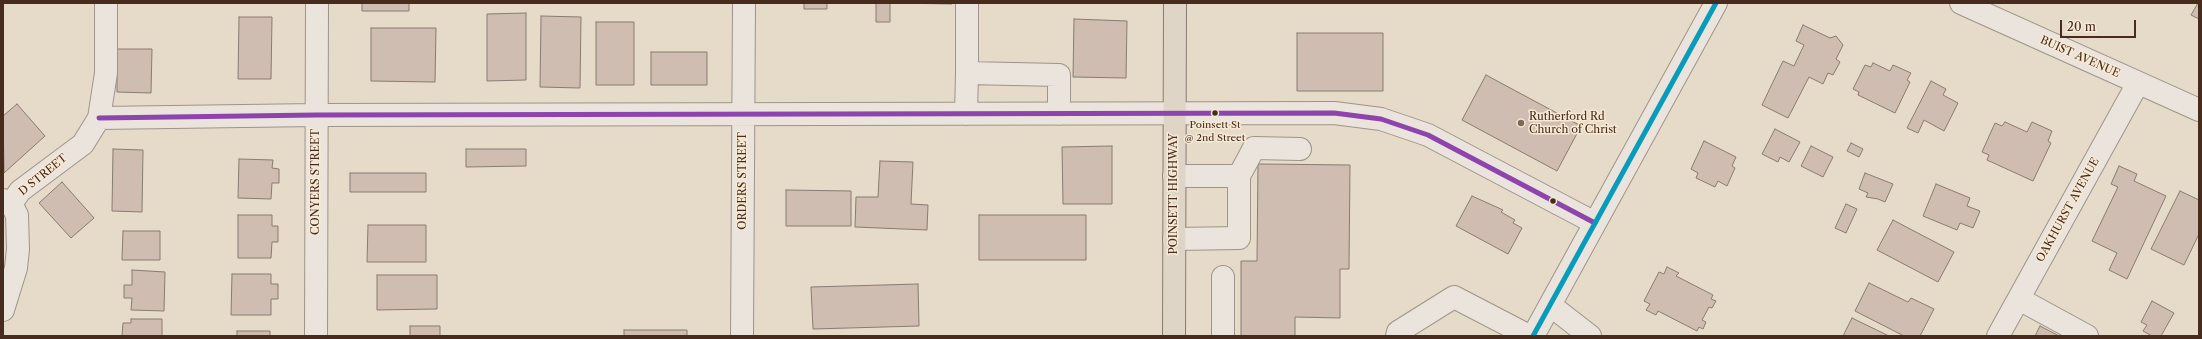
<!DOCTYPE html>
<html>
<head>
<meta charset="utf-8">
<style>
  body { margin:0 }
  #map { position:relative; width:2202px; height:339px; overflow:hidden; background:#e6dac9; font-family:"Libre Caslon Text",serif }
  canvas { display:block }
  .frame { position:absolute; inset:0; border:4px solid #472b1d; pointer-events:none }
  .scale { position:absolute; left:2060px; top:20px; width:76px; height:18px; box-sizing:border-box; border:2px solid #472b1d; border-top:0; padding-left:5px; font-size:12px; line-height:14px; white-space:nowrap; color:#472b1d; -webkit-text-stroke:3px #f7e9d3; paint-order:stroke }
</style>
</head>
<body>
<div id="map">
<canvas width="2202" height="339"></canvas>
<div class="frame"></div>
<div class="scale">20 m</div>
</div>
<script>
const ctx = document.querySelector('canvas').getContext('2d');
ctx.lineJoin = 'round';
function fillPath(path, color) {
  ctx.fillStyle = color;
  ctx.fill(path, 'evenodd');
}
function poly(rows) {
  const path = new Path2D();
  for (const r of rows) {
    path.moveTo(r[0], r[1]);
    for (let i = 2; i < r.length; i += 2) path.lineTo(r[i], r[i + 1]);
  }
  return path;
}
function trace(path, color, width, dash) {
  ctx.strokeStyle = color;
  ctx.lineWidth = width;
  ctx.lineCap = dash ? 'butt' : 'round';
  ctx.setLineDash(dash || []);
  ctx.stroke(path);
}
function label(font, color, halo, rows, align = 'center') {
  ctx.font = font + ' "Libre Caslon Text",serif';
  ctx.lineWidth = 3;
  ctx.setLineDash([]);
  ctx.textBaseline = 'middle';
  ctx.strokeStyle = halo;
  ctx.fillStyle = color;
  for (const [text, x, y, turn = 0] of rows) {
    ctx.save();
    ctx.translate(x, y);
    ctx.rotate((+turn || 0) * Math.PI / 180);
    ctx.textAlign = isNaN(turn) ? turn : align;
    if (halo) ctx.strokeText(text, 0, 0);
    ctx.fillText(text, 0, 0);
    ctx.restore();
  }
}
const building = poly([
  [362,3,409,3,409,11,362,11,362,3],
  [804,3,827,3,827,9,804,9,804,3],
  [876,3,890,3,890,22,876,22,876,3],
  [895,3,952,3,952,4,895,3],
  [2198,3,2199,3,2199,19,2191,15,2198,3],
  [526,13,526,80,487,81,487,14,526,13],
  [541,16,581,17,580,88,540,87,541,16],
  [239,17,272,17,271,79,238,79,239,17],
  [1074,19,1127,21,1126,78,1073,77,1074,19],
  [596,22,634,22,634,85,596,85,596,22],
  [1803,25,1830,38,1836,36,1843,45,1836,59,1840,62,1833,75,1828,73,1823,84,1809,77,1788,118,1762,105,1783,61,1794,66,1804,45,1796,41,1803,25],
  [371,28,436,28,435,82,371,81,371,28],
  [1297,33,1383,33,1383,91,1297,91,1297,33],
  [117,49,152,49,151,93,117,92,117,49],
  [651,52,707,52,707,85,651,85,651,52],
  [1873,63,1890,71,1893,65,1911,73,1907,80,1910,82,1895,113,1858,95,1859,92,1853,89,1865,65,1871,67,1873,63],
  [1486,75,1581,126,1557,171,1462,120,1486,75],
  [1931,81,1946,89,1943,95,1958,103,1944,131,1924,120,1918,133,1907,128,1931,81],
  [17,104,45,136,4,173,3,116,17,104],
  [2005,122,2027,132,2032,122,2052,131,2048,141,2051,143,2033,181,1987,160,1989,155,1982,152,1995,123,2002,126,2005,122],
  [1775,129,1800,142,1789,162,1780,157,1778,162,1762,154,1775,129],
  [1704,141,1736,157,1732,166,1735,168,1727,186,1718,181,1715,187,1696,178,1698,173,1691,169,1704,141],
  [1851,143,1863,149,1859,157,1847,151,1851,143],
  [1112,146,1112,204,1063,204,1062,147,1112,146],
  [1811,146,1833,157,1823,177,1801,166,1811,146],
  [113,149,143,150,142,212,112,211,113,149],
  [466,149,526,149,526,166,466,167,466,149],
  [239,159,273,160,272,168,279,169,279,183,272,183,271,199,238,198,239,159],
  [880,161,913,162,911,204,928,205,927,230,855,227,856,197,878,197,880,161],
  [1258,164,1350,165,1349,269,1340,269,1340,318,1295,317,1295,336,1241,336,1241,261,1257,261,1258,164],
  [2119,166,2137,174,2134,181,2166,196,2127,279,2109,270,2117,253,2092,241,2118,187,2111,184,2119,166],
  [350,173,426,173,426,192,350,192,350,173],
  [1865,173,1893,184,1885,202,1878,199,1866,197,1868,193,1859,189,1865,173],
  [62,182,94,218,71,238,39,203,62,182],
  [1936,184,1970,198,1967,206,1980,211,1973,228,1960,223,1957,230,1923,216,1936,184],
  [786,190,851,191,851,226,786,226,786,190],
  [2180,191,2199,200,2199,234,2184,265,2151,249,2180,191],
  [1472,196,1503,210,1501,212,1515,220,1513,223,1522,228,1508,254,1456,226,1472,196],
  [1846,204,1857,209,1846,233,1835,228,1846,204],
  [238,215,272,215,272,226,278,226,278,242,272,242,271,258,238,258,238,215],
  [979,215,1086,215,1086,260,979,260,979,215],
  [1893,220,1954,252,1938,282,1877,250,1893,220],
  [368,225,426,225,426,262,367,262,368,225],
  [123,231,160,231,160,260,122,260,123,231],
  [1667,267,1679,273,1676,276,1713,295,1711,299,1716,301,1712,308,1709,307,1702,320,1706,322,1703,329,1699,327,1697,331,1658,311,1656,315,1646,310,1650,304,1644,301,1659,272,1664,274,1667,267],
  [132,270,165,272,164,311,131,310,132,298,124,298,124,285,132,285,132,270],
  [232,274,271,274,271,284,278,284,278,299,271,299,271,315,231,315,232,274],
  [377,275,437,275,437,309,377,310,377,275],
  [1869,283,1908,302,1911,298,1934,309,1920,336,1904,336,1855,311,1869,283],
  [918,284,919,326,813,329,811,287,918,284],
  [2152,301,2174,313,2161,336,2152,336,2143,331,2147,325,2141,322,2152,301],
  [1852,318,1889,336,1843,336,1852,318],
  [131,319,162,319,162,336,122,336,123,323,131,323,131,319],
  [410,326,440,326,440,336,410,336,410,326],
  [2040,326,2059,336,2035,336,2040,326],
  [624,330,687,330,687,336,624,336,624,330],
  [237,331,270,331,270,336,237,336,237,331]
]);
fillPath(building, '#cebdb0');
trace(building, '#877c72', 1);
const minor = poly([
  [967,3,967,73,1059,75,1059,114],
  [1961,3,2199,110],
  [966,114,967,73],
  [99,118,316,115,1334,113,1381,119,1428,135,1595,223],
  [1174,176,1239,176,1239,238,1174,239],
  [1239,176,1254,148,1300,149],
  [3,200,11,204,17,215,18,249,16,268,3,310],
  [11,204,20,191,83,144,99,118,106,73,106,3],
  [1223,277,1223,336],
  [2019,299,2087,336],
  [1550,305,1590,336],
  [316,336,317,3],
  [742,336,744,3],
  [1397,336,1398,332,1454,297,1529,336],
  [1533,336,1716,3],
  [1998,336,2138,83]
]);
const highway = poly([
  [1174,336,1175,3]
]);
trace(minor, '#9e9489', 24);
trace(highway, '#877c72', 24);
trace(minor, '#eae4dc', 22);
trace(highway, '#ded5c6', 22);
trace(poly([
  [99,118,316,115,1334,113,1381,119,1428,135,1595,223]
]), '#8e44ad', 5);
trace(poly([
  [1533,336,1716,3]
]), '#079cbc', 5);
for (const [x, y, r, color] of [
  [1215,113,3.5,"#472b1d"],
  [1521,123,4,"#7f6859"],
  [1553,201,3.5,"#472b1d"]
]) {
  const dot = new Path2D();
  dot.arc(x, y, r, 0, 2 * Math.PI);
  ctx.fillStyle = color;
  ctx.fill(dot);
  trace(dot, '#f7e9d3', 1.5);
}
label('10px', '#472b1d', '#f7e9d3', [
  ["Poinsett St",1215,125],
  ["@ 2nd Street",1215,138]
]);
label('11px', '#472b1d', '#f7e9d3', [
  ["BUIST AVENUE",2080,57,24],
  ["D STREET",43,175,-39],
  ["ORDERS STREET",743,181,-90],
  ["CONYERS STREET",316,182,-90],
  ["POINSETT HIGHWAY",1174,194,-90],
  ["OAKHURST AVENUE",2068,210,-61]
]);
label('11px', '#472b1d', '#f7e9d3', [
  ["Rutherford Rd",1529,117],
  ["Church of Christ",1529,130]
], 'left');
</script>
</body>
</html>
